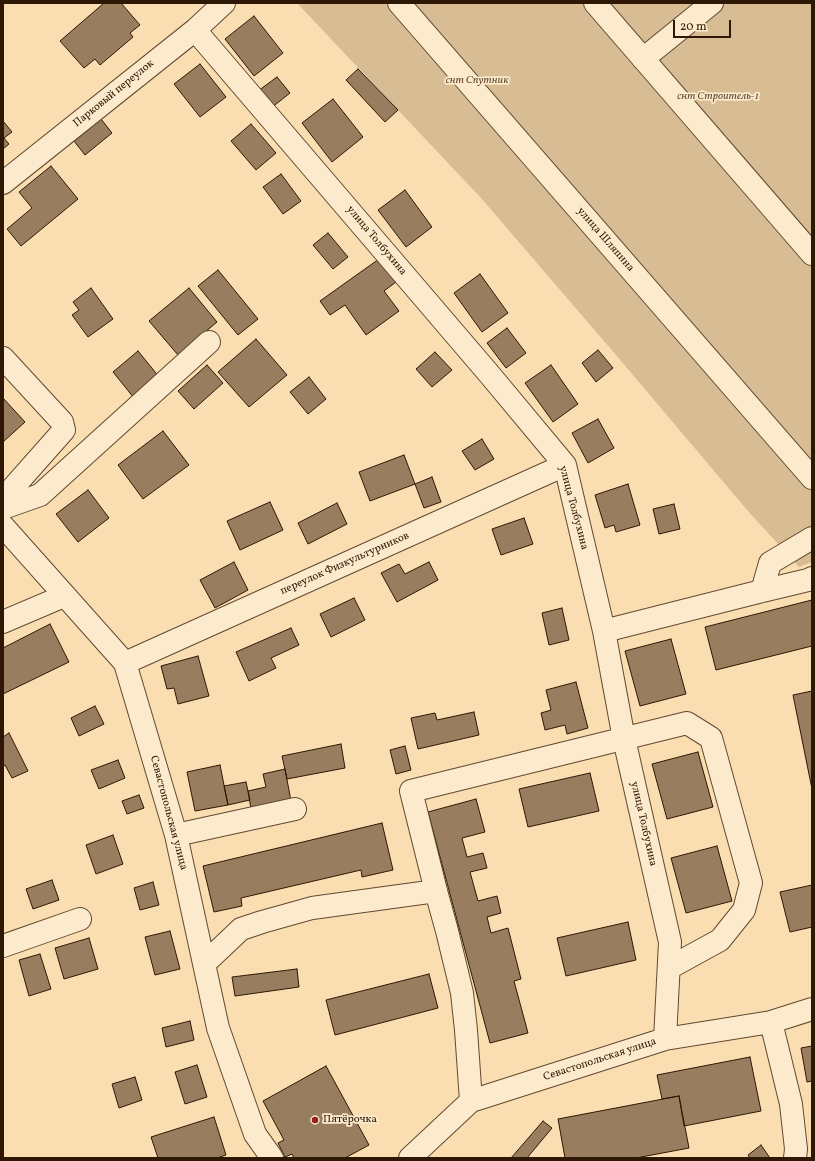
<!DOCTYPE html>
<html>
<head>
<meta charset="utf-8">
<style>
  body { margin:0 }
  #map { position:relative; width:815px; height:1161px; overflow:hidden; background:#fadeb2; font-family:Vollkorn,serif }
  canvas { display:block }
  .frame { position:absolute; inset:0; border:4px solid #2e1704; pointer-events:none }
  .scale { position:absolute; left:673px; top:20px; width:58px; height:18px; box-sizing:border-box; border:2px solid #2e1704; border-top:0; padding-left:5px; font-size:12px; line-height:14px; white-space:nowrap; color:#2e1704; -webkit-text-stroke:3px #fceacd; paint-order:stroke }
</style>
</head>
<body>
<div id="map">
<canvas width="815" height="1161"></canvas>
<div class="frame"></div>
<div class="scale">20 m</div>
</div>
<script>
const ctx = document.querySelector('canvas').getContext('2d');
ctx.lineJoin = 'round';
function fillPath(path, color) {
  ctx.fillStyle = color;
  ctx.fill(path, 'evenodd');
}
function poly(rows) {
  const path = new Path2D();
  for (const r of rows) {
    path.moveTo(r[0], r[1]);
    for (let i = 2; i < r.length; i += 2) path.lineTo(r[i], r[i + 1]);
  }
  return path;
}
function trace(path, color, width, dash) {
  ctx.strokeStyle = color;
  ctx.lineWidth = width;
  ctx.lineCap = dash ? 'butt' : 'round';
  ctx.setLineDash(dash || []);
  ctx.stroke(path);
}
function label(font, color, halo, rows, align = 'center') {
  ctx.font = font + ' Vollkorn,serif';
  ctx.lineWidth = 3.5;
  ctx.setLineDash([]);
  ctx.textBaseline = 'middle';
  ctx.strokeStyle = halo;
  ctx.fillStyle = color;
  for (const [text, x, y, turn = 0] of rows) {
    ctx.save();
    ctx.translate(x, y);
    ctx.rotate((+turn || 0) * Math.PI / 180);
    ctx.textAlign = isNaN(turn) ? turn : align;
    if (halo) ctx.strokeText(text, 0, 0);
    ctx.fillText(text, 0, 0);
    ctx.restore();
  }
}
fillPath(poly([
  [297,3,812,3,812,562,799,567,747,510,616,355,481,198]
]), '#d7bc94');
const building = poly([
  [104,3,121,3,140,25,130,33,133,37,100,65,95,59,84,68,60,41,104,3],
  [254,16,283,53,254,76,225,39,254,16],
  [200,64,226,97,200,117,174,84,200,64],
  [358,69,398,110,385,122,346,80,358,69],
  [277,77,290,93,271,108,258,91,277,77],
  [333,99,363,137,332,162,302,123,333,99],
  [101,119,112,133,85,155,74,141,101,119],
  [3,121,12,132,4,138,9,144,3,149,3,121],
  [251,124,276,153,256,170,231,141,251,124],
  [51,166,78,199,21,246,7,229,32,208,19,192,51,166],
  [281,174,301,201,283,214,263,187,281,174],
  [405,190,432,227,406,247,378,210,405,190],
  [328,233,348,257,333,269,313,245,328,233],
  [379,259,396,282,384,291,399,311,366,335,345,305,330,315,320,301,379,259],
  [218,270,258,319,238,335,198,286,218,270],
  [480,274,508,313,482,332,454,293,480,274],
  [91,288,113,319,88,337,72,315,79,310,73,302,91,288],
  [189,288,217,322,178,355,149,321,189,288],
  [507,328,526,353,506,368,487,343,507,328],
  [256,339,287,375,249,407,218,372,256,339],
  [598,350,613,368,596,382,582,363,598,350],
  [138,351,160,378,134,398,113,372,138,351],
  [435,352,452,370,432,387,416,369,435,352],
  [207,365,223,383,194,409,178,391,207,365],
  [551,365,578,404,553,422,525,383,551,365],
  [309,377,326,399,308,414,290,392,309,377],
  [3,398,25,422,3,442,3,398],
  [598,419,614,448,588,463,572,433,598,419],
  [163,431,189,465,143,499,118,465,163,431],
  [482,439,494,459,475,470,462,451,482,439],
  [404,455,415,484,370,501,359,472,404,455],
  [432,477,441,502,424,508,415,484,432,477],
  [628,484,640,525,616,532,614,525,605,528,595,495,628,484],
  [88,490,109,518,78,542,56,514,88,490],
  [270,502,283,530,240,550,227,521,270,502],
  [337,503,347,524,308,544,298,523,337,503],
  [674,504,680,529,659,534,653,509,674,504],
  [524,518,533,544,501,555,492,529,524,518],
  [234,562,248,590,215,608,200,580,234,562],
  [429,562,438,580,397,602,381,573,399,564,405,574,429,562],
  [354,598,365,620,331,637,320,614,354,598],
  [812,600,812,646,716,670,705,627,812,600],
  [562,608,569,640,549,645,542,613,562,608],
  [50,624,69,662,3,694,3,648,50,624],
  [291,628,299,645,271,658,276,668,249,681,236,652,291,628],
  [671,639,686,694,640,706,625,651,671,639],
  [198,656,209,696,178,704,174,688,167,689,161,666,198,656],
  [576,682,588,728,567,734,565,725,545,730,541,713,551,710,546,690,576,682],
  [812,691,812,789,793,695,812,691],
  [95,706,104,724,79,736,71,718,95,706],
  [474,712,479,735,418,749,411,718,435,713,437,720,474,712],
  [9,733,28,771,12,778,5,765,3,766,3,737,9,733],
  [341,744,345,768,287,779,282,756,341,744],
  [405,746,411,770,396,774,390,750,405,746],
  [698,752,713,807,667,819,652,764,698,752],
  [118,760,125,778,99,789,91,770,118,760],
  [220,765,228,805,195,811,187,772,220,765],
  [285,769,291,801,251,809,248,791,266,787,263,774,285,769],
  [590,773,599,811,528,827,519,789,590,773],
  [246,782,250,800,228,805,224,786,246,782],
  [139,795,144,808,127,814,122,801,139,795],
  [476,799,485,832,462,838,467,857,483,853,487,868,470,872,478,901,497,896,501,913,487,917,491,933,508,928,521,979,514,981,528,1033,490,1043,428,812,476,799],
  [382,823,393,870,362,877,361,870,241,898,242,906,214,912,203,866,382,823],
  [113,835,123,864,96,874,86,845,113,835],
  [717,846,732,901,686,913,671,858,717,846],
  [52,880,59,900,33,909,26,889,52,880],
  [153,882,159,905,140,910,134,888,153,882],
  [812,885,812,927,790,932,780,892,812,885],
  [628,922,636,960,566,976,557,938,628,922],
  [170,931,180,969,155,975,145,937,170,931],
  [89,938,98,969,64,979,55,948,89,938],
  [40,954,51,989,29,996,19,960,40,954],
  [297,969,299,987,235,996,232,977,297,969],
  [429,974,438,1008,335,1035,326,1000,429,974],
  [190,1021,194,1040,166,1047,162,1028,190,1021],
  [812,1046,812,1081,807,1082,801,1048,812,1046],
  [750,1057,761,1111,684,1126,679,1096,662,1099,657,1075,750,1057],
  [197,1065,207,1097,185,1104,175,1072,197,1065],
  [326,1066,369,1145,345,1158,294,1158,292,1154,285,1157,278,1143,284,1140,263,1101,326,1066],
  [135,1077,142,1100,119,1108,112,1084,135,1077],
  [679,1096,689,1148,636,1158,565,1158,558,1119,679,1096],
  [214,1117,226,1155,217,1158,158,1158,151,1137,214,1117],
  [543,1121,552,1128,527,1158,511,1158,543,1121],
  [761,1145,770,1158,750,1158,748,1155,761,1145]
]);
fillPath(building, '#987e5e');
trace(building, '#2e1704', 1);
const minor = poly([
  [399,3,812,478],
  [595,3,812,254],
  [195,30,490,375,565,465,604,631,624,739,670,942,665,1039],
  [643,59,712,3],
  [3,183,195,30,224,3],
  [3,358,62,422,64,430,3,499],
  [3,508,40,495,209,342],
  [3,526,125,663,176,835,218,1028,255,1134,272,1158],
  [762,591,770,563,812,538],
  [3,622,64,596],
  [604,631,762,591,808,580,812,578],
  [125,663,565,465],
  [176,835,295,809],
  [3,946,80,919],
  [204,964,241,929,262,922,312,908,436,891],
  [771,1022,791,1104,796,1149,795,1158],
  [471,1101,466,1030,462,993,447,931,436,891,411,791,687,723,711,738,751,883,744,910,720,940,669,968],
  [410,1158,471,1101,665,1039,771,1022,812,1009]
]);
trace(minor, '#614930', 24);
trace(minor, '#fceacd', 22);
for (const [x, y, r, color] of [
  [315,1120,4,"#8f2418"]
]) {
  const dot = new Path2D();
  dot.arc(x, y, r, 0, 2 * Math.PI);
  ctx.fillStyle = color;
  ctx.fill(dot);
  trace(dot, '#fceacd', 1.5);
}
label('italic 11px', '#61492f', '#fceacd', [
  ["снт Спутник",477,81],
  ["снт Строитель-1",718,97]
]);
label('11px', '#2e1704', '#fceacd', [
  ["Парковый переулок",114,94,-39],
  ["улица Шляпина",605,240,49],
  ["улица Толбухина",376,241,50],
  ["улица Толбухина",573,508,75],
  ["переулок Физкультурников",345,564,-24],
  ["Севастопольская улица",168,813,75],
  ["улица Толбухина",643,824,77],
  ["Севастопольская улица",600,1060,-18]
]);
label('11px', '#2e1704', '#fceacd', [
  ["Пятёрочка",323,1120]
], 'left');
</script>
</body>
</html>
